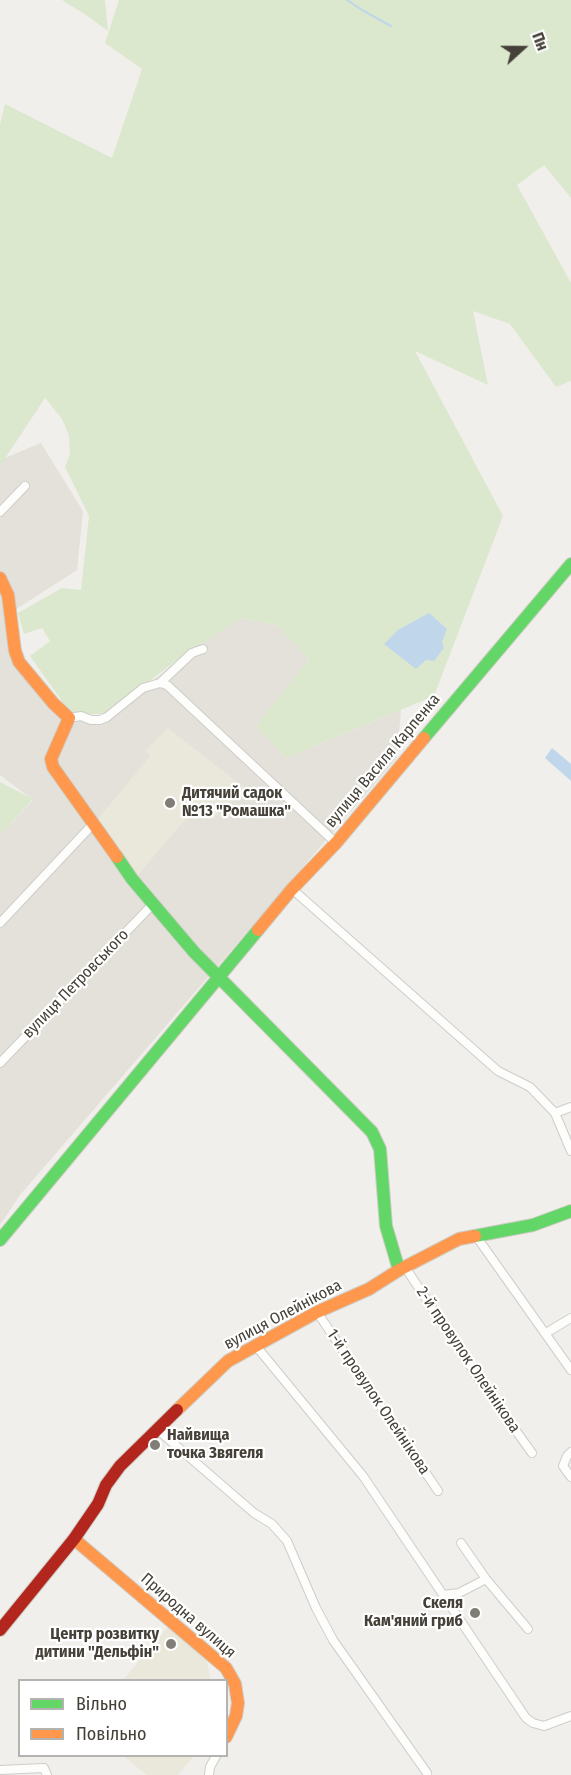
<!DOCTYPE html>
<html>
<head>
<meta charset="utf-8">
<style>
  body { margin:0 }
  #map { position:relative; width:571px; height:1775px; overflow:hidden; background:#f0efeb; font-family:"Fira Sans Condensed",sans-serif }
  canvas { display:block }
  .legend { position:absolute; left:18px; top:1679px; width:210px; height:78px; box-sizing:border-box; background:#fff; border:2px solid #b5b3af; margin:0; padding:8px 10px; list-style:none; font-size:18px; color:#454138 }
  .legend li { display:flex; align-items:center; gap:12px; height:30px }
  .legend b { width:30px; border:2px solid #b5b3af }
  .north { position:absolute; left:493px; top:18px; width:60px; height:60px; -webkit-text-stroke:4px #fff; paint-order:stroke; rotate:69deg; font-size:16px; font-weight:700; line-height:24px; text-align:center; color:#454138 }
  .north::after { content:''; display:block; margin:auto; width:21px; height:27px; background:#454138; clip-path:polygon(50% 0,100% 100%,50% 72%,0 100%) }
</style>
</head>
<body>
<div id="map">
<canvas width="571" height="1775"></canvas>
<ul class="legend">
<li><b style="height:8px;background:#63d668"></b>Вільно</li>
<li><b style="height:8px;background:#ff974d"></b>Повільно</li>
</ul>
<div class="north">Пн</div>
</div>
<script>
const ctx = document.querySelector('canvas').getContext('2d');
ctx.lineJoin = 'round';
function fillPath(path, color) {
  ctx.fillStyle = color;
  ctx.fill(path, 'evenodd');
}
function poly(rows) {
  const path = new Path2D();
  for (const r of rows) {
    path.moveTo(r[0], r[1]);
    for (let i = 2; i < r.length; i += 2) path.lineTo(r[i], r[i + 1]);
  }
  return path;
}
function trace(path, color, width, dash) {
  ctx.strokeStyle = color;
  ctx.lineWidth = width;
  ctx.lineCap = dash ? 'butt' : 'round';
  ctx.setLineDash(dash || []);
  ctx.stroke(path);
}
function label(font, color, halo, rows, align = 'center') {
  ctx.font = font + ' "Fira Sans Condensed",sans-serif';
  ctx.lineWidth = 4.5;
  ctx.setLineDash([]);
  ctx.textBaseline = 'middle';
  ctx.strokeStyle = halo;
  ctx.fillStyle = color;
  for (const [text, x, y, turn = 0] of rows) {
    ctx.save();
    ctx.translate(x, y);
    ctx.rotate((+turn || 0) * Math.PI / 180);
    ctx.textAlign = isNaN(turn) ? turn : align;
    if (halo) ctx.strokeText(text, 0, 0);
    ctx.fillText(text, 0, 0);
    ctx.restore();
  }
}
fillPath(poly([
  [41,443,83,511,77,570,7,615,10,660,58,717,101,725,181,657,242,618,277,625,309,659,256,726,286,758,401,710,397,758,20,1195,0,1225,0,835,33,800,0,775,0,460]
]), '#e3e1d9');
fillPath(poly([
  [168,728,245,788,213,819,191,818,185,820,138,875,131,872,96,821,150,756,145,750],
  [168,1627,207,1660,210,1680,123,1680],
  [123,1756,194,1756,178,1775,147,1775]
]), '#eae7db');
fillPath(poly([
  [62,0,105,0,108,31,86,15],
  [119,0,571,0,571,198,544,165,517,185,571,283,571,381,556,387,510,324,473,311,488,385,415,351,503,516,434,696,286,758,256,726,309,659,277,625,242,618,181,657,106,714,71,714,30,656,50,641,42,628,24,634,18,613,62,588,81,590,89,516,65,467,70,454,69,436,62,419,45,398,0,466,0,124,5,104,112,158,142,69,105,43],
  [0,782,33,799,0,835]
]), '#dce8ce');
fillPath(poly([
  [429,613,447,629,442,642,444,648,434,661,426,660,416,669,384,644,398,630],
  [552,748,571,764,571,781,545,758]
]), '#c0d6ea');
trace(poly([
  [347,0,362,10,391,26]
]), '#c0d6ea', 2);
const street = poly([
  [0,512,25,486],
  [203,649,192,653,160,683,167,685,336,843],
  [69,718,81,716,91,720,100,720,107,717,143,688,160,683],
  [292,889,498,1071,530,1087,555,1113,571,1151],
  [0,923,93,824],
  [0,1063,153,904],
  [555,1113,571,1107],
  [476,1236,571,1370],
  [405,1267,483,1385,532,1453],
  [317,1312,438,1491],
  [546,1333,571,1318],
  [256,1346,363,1476,526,1718,533,1723,544,1726,571,1716],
  [158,1430,254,1513,272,1524,287,1541,316,1608,333,1640,427,1773],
  [571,1452,567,1456,563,1466,571,1477],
  [461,1543,486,1579,528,1629],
  [443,1595,459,1593,486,1579],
  [0,1770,44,1768,47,1775],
  [209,1775,210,1767,216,1756]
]);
const fast = poly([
  [424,738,571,564],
  [117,857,132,879,194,952,372,1132,380,1149,386,1226,399,1270],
  [475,1236,533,1225,571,1211],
  [0,1240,258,930]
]);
const slow = poly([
  [0,578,8,595,15,651,19,662,53,703,69,718,51,759,53,767,117,857],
  [258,930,292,889,336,843,424,738],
  [177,1410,228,1361,317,1312,369,1289,399,1270,459,1239,475,1236],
  [74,1539,226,1668,235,1684,238,1703,236,1716,226,1737]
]);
const jam = poly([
  [0,1630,74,1539,98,1504,106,1485,120,1466,177,1410]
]);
trace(street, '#cecdc9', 10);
trace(fast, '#ceccc3', 14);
trace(slow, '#ceccc3', 14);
trace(jam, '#ceccc3', 14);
trace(street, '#fdfdfc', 8);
trace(fast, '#63d668', 12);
trace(slow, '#ff974d', 12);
trace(jam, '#b3261e', 12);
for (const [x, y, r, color] of [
  [170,803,6,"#817e77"],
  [155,1445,6,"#817e77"],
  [475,1613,6,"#817e77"],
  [171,1644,6,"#817e77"]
]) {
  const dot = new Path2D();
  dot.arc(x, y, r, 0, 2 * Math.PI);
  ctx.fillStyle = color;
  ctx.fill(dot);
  trace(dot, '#fff', 2);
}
label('16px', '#454138', '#fff', [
  ["вулиця Василя Карпенка",383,761,-50],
  ["вулиця Петровського",76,984,-46],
  ["вулиця Олейнікова",283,1315,-28],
  ["2-й провулок Олейнікова",468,1360,56],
  ["1-й провулок Олейнікова",378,1402,56],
  ["Природна вулиця",188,1616,41]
]);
label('bold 16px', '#454138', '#fff', [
  ["Дитячий садок",182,794],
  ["№13 \"Ромашка\"",182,812],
  ["Найвища",167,1436],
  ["точка Звягеля",167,1454],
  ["Скеля",463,1604,"right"],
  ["Кам'яний гриб",463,1622,"right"],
  ["Центр розвитку",159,1635,"right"],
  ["дитини \"Дельфін\"",159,1653,"right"]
], 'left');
</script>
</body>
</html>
